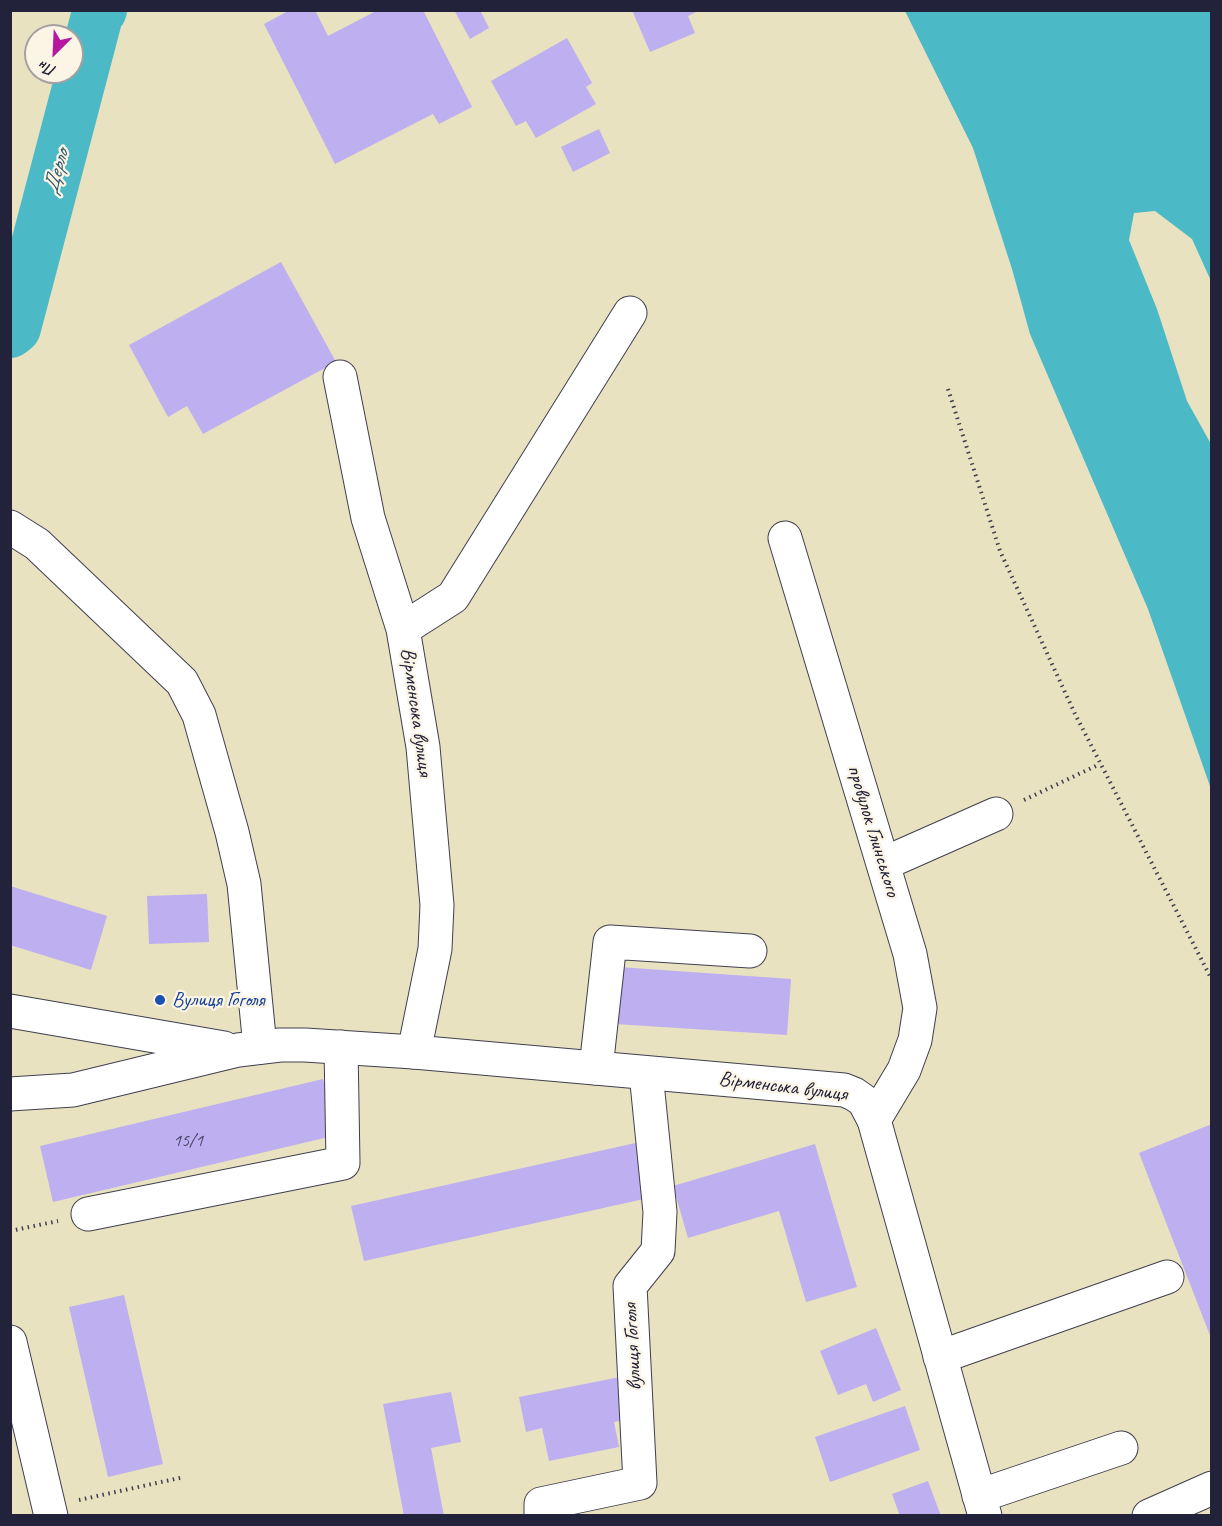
<!DOCTYPE html>
<html>
<head>
<meta charset="utf-8">
<style>
  body { margin:0 }
  #map { position:relative; width:1222px; height:1526px; overflow:hidden; background:#e8e2c0; font-family:Caveat,sans-serif }
  canvas { display:block }
  .frame { position:absolute; inset:0; border:12px solid #22223b; pointer-events:none }
  .north { position:absolute; left:24px; top:24px; width:60px; height:60px; box-sizing:border-box; background:#fcf5e5; border:2px solid #a5a1a1; border-radius:50%; rotate:204deg; font-size:16px; font-weight:700; line-height:24px; text-align:center; color:#22223b }
  .north::after { content:''; display:block; margin:auto; width:21px; height:27px; background:#b5179e; clip-path:polygon(50% 0,100% 100%,50% 72%,0 100%) }
</style>
</head>
<body>
<div id="map">
<canvas width="1222" height="1526"></canvas>
<div class="frame"></div>
<div class="north">Пн</div>
</div>
<script>
const ctx = document.querySelector('canvas').getContext('2d');
ctx.lineJoin = 'round';
function fillPath(path, color) {
  ctx.fillStyle = color;
  ctx.fill(path, 'evenodd');
}
function poly(rows) {
  const path = new Path2D();
  for (const r of rows) {
    path.moveTo(r[0], r[1]);
    for (let i = 2; i < r.length; i += 2) path.lineTo(r[i], r[i + 1]);
  }
  return path;
}
function trace(path, color, width, dash) {
  ctx.strokeStyle = color;
  ctx.lineWidth = width;
  ctx.lineCap = dash ? 'butt' : 'round';
  ctx.setLineDash(dash || []);
  ctx.stroke(path);
}
function label(font, color, halo, rows, align = 'center') {
  ctx.font = font + ' Caveat,sans-serif';
  ctx.lineWidth = 4.5;
  ctx.setLineDash([]);
  ctx.textBaseline = 'middle';
  ctx.strokeStyle = halo;
  ctx.fillStyle = color;
  for (const [text, x, y, turn = 0] of rows) {
    ctx.save();
    ctx.translate(x, y);
    ctx.rotate((+turn || 0) * Math.PI / 180);
    ctx.textAlign = isNaN(turn) ? turn : align;
    if (halo) ctx.strokeText(text, 0, 0);
    ctx.fillText(text, 0, 0);
    ctx.restore();
  }
}
fillPath(poly([
  [905,11,1211,11,1211,281,1192,239,1155,211,1134,213,1129,240,1157,309,1187,401,1211,444,1211,789,1148,609,1030,334,1012,269,973,148]
]), '#4cb9c6');
trace(poly([
  [10,332,15,328,98,12,101,10]
]), '#4cb9c6', 52);
fillPath(poly([
  [290,10,315,10,328,36,378,10,423,10,472,107,439,124,433,114,335,164,264,24],
  [454,10,480,10,489,28,470,39],
  [632,10,700,10,688,16,695,33,650,52],
  [567,38,592,83,586,87,596,104,536,138,526,121,516,126,491,81],
  [599,129,610,153,573,172,561,147],
  [281,262,336,362,203,434,187,406,168,417,129,345],
  [10,886,107,916,91,970,10,945],
  [207,894,209,942,149,944,147,896],
  [619,967,791,979,787,1035,615,1024],
  [323,1079,337,1135,53,1202,40,1146],
  [1212,1124,1212,1338,1211,1338,1139,1153],
  [640,1142,653,1197,364,1261,351,1206],
  [815,1144,857,1287,806,1302,779,1211,688,1238,673,1186],
  [124,1295,163,1464,108,1477,69,1307],
  [876,1328,901,1390,873,1402,866,1384,838,1395,820,1351],
  [620,1377,628,1419,614,1422,619,1447,549,1461,542,1428,526,1432,519,1397],
  [451,1392,461,1442,431,1448,444,1516,404,1516,383,1404],
  [905,1406,920,1450,830,1482,815,1437],
  [928,1481,941,1516,900,1516,892,1494]
]), '#bdaff0');
const minor = poly([
  [340,377,368,518,403,629,423,747,437,905,435,949,414,1052],
  [10,527,37,544,182,682,199,715,232,832,244,884,260,1047],
  [785,538,910,954,920,1008,915,1040,904,1070,874,1120],
  [403,629,453,597,630,313],
  [883,864,996,814],
  [596,1068,610,942,750,951],
  [88,1214,343,1163,341,1047],
  [10,1342,51,1516],
  [940,1357,1167,1277],
  [979,1496,1121,1448],
  [541,1516,541,1504,640,1483,630,1286,658,1251,660,1212,646,1073],
  [1149,1516,1212,1488]
]);
const major = poly([
  [10,1011,224,1048],
  [10,1094,73,1090,238,1050,280,1045,305,1045,414,1052,844,1090,854,1094,864,1101,874,1120,985,1516]
]);
trace(minor, '#403f4f', 35);
trace(major, '#403f4f', 35);
trace(poly([
  [948,389,1000,551,1075,714,1212,980],
  [1024,800,1100,764],
  [10,1231,58,1221],
  [79,1500,184,1477]
]), '#403f4f', 4, [1.5, 4.5]);
trace(minor, '#fff', 33);
trace(major, '#fff', 33);
for (const [x, y, r, color] of [
  [160,1000,6,"#1a4fb4"]
]) {
  const dot = new Path2D();
  dot.arc(x, y, r, 0, 2 * Math.PI);
  ctx.fillStyle = color;
  ctx.fill(dot);
  trace(dot, '#fcf5e5', 2);
}
label('18px', '#494568', null, [
  ["15/1",188,1141]
]);
label('21px', '#22223b', '#fcf5e5', [
  ["Вірменська вулиця",416,712,82],
  ["провулок Глинського",873,831,73],
  ["Вірменська вулиця",783,1087,7],
  ["вулиця Гоголя",633,1347,-93]
]);
label('21px', '#164399', '#fcf5e5', [
  ["Вулиця Гоголя",172,1000]
], 'left');
label('italic 22px', '#31576c', '#fcf5e5', [
  ["Дерло",57,172,-75]
]);
</script>
</body>
</html>
